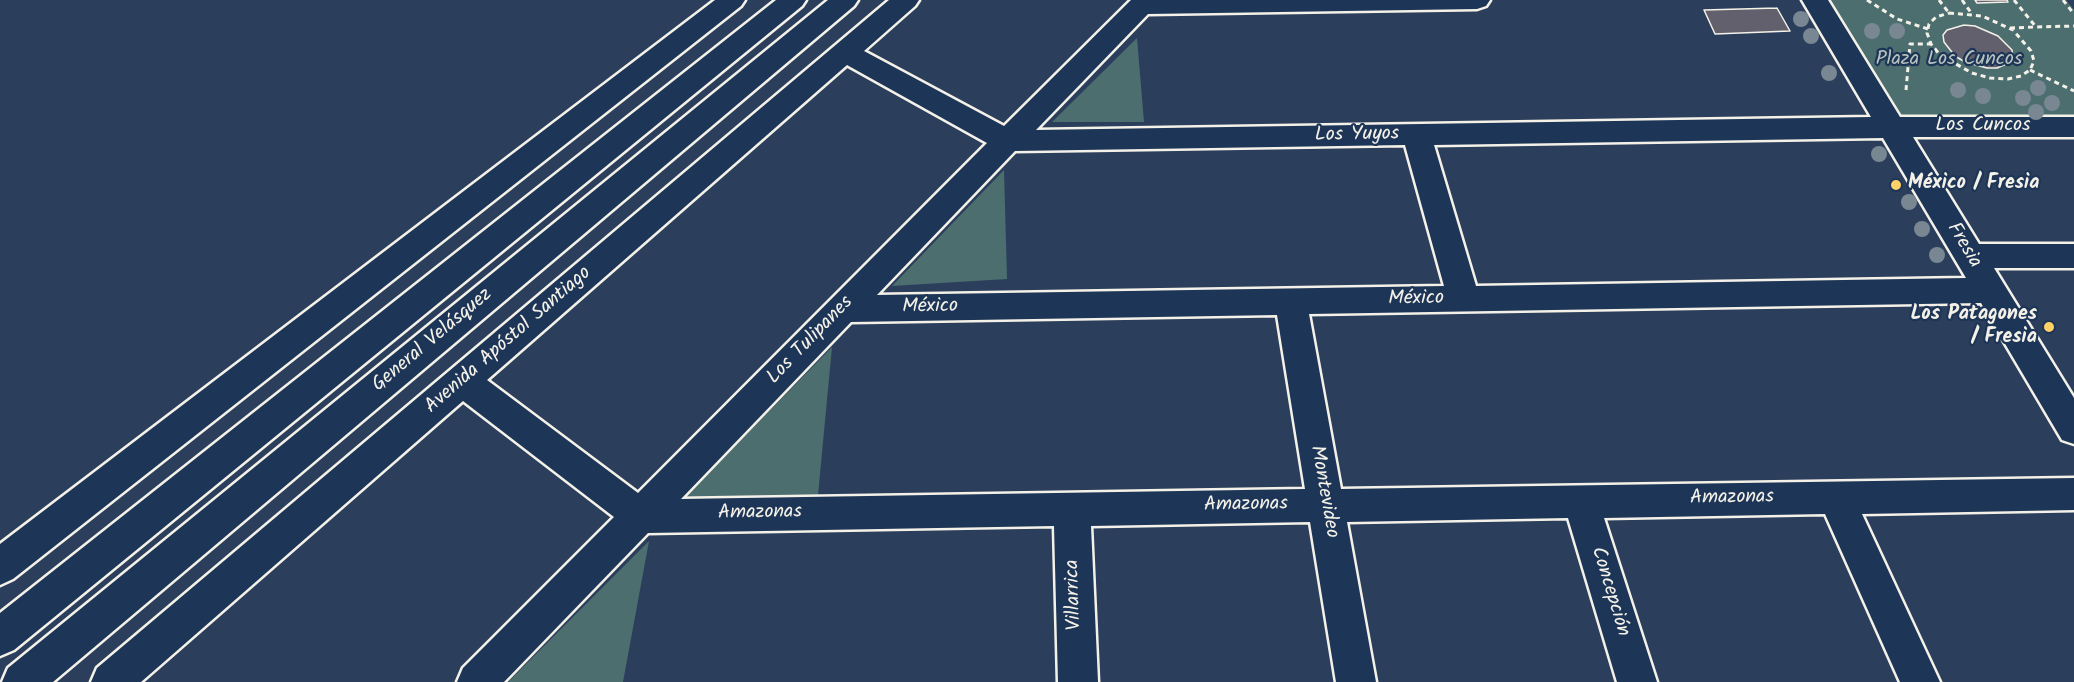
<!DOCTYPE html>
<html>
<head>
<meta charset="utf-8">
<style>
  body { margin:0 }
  canvas { display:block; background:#2b3e5c }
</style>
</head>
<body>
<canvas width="2074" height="682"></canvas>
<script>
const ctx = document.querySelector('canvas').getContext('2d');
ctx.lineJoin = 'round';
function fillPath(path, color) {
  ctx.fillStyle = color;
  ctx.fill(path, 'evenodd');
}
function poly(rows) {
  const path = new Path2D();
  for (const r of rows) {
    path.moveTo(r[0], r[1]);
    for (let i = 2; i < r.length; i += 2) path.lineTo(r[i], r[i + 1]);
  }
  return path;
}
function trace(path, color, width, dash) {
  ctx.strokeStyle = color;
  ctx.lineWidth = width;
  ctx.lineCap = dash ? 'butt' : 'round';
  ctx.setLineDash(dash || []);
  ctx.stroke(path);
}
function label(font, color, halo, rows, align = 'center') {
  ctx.font = font + ' Kalam,sans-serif';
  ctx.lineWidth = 4.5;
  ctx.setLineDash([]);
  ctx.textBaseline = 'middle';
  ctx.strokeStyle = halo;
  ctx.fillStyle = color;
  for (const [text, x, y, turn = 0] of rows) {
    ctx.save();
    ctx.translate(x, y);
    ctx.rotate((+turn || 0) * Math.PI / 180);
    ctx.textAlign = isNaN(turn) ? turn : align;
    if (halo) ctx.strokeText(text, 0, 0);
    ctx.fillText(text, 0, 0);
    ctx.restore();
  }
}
fillPath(poly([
  [1825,0,2066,0,2074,10,2074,120,1897,121],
  [1137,38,1144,122,1052,122],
  [1004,170,1007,279,892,286],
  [832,347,818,495,683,499],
  [649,541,623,682,508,682]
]), '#4c6e6f');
const building = poly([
  [1975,0,2007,0,2008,2,1977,3,1975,0],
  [1777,8,1790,31,1715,34,1704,10,1777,8],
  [1964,25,1975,26,1998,36,2012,50,2013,57,2011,62,1997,68,1987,68,1965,62,1955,56,1944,42,1943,35,1947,30,1964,25]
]);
fillPath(building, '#63606e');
trace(building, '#f4f1e8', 1.5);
const minor = poly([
  [715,0,745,0,741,6,13,579,0,585,0,544,715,0],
  [889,0,919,0,915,6,864,51,1004,126,1131,0,1490,0,1486,6,1477,9,1148,14,1036,130,1871,117,1802,0,1828,0,1900,117,2074,117,2074,137,1913,137,1979,244,2074,244,2074,268,1994,268,2074,398,2074,444,2062,440,1981,303,1309,314,1341,489,2074,478,2074,510,1862,514,1940,682,1900,682,1825,514,1604,518,1657,682,1617,682,1568,518,1347,522,1376,682,1336,682,1310,522,1091,526,1098,682,1058,682,1054,526,648,533,504,682,457,682,463,668,614,517,463,401,141,682,91,682,97,668,889,0],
  [847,65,987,143,638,493,487,380,847,65],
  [1883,138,1966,278,1476,286,1434,145,1883,138],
  [1405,145,1444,286,877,295,1015,151,1405,145],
  [1277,315,1305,489,681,499,851,322,1277,315]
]);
const highway = poly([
  [776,0,806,0,802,6,14,650,0,656,0,613,776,0],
  [828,0,858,0,854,6,53,682,2,682,8,668,828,0]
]);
trace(minor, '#f4f1e8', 5);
trace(highway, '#f4f1e8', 5);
trace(poly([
  [1867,0,1897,19,1928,29],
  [1939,0,1949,13],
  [1962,0,1972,14],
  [2014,0,2036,27,2074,26],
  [2063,0,2074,14],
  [1949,13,1982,16,2013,30,2031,51,2034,61,2030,70,2021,76,2008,79,1990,78,1972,73,1940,55,1931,44,1927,33,1929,24,1936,17,1949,13],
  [2010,28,2035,27],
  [2030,70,2074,91],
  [1906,90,1910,44,1930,44]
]), '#f4f1e8', 3, [5, 4]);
fillPath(minor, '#1d3557');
fillPath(highway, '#1d3557');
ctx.fillStyle = '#798792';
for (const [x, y] of [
  [1801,19],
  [1872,31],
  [1897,31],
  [1811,36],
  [1829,73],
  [2038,88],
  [1958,90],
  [1983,96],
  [2023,98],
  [2052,103],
  [2036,112],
  [1879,154],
  [1909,202],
  [1922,229],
  [1937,255]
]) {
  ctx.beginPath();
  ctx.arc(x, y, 8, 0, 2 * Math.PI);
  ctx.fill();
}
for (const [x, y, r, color] of [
  [1896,185,6,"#ffd166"],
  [2049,327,6,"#ffd166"]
]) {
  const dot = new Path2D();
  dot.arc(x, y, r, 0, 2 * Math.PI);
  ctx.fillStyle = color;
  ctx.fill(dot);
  trace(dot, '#1d3557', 2);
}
label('20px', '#b9c3be', '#1d3557', [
  ["Plaza Los Cuncos",1949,61]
]);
label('20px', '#f4f1e8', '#1d3557', [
  ["Los Cuncos",1983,127],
  ["Los Yuyos",1357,136,-1],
  ["Fresia",1963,246,59],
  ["México",1416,300,-1],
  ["México",930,308,-1],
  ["General Velásquez",433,341,-40],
  ["Avenida Apóstol Santiago",509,341,-41],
  ["Los Tulipanes",811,341,-46],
  ["Montevideo",1323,492,80],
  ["Amazonas",1732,499,-1],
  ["Amazonas",1246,506,-1],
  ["Amazonas",760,514,-1],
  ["Concepción",1609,592,73],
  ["Villarrica",1075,595,-92]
]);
label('bold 20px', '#f4f1e8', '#1d3557', [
  ["México / Fresia",1908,185],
  ["Los Patagones",2037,316,"right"],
  ["/ Fresia",2037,339,"right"]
], 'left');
</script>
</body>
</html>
